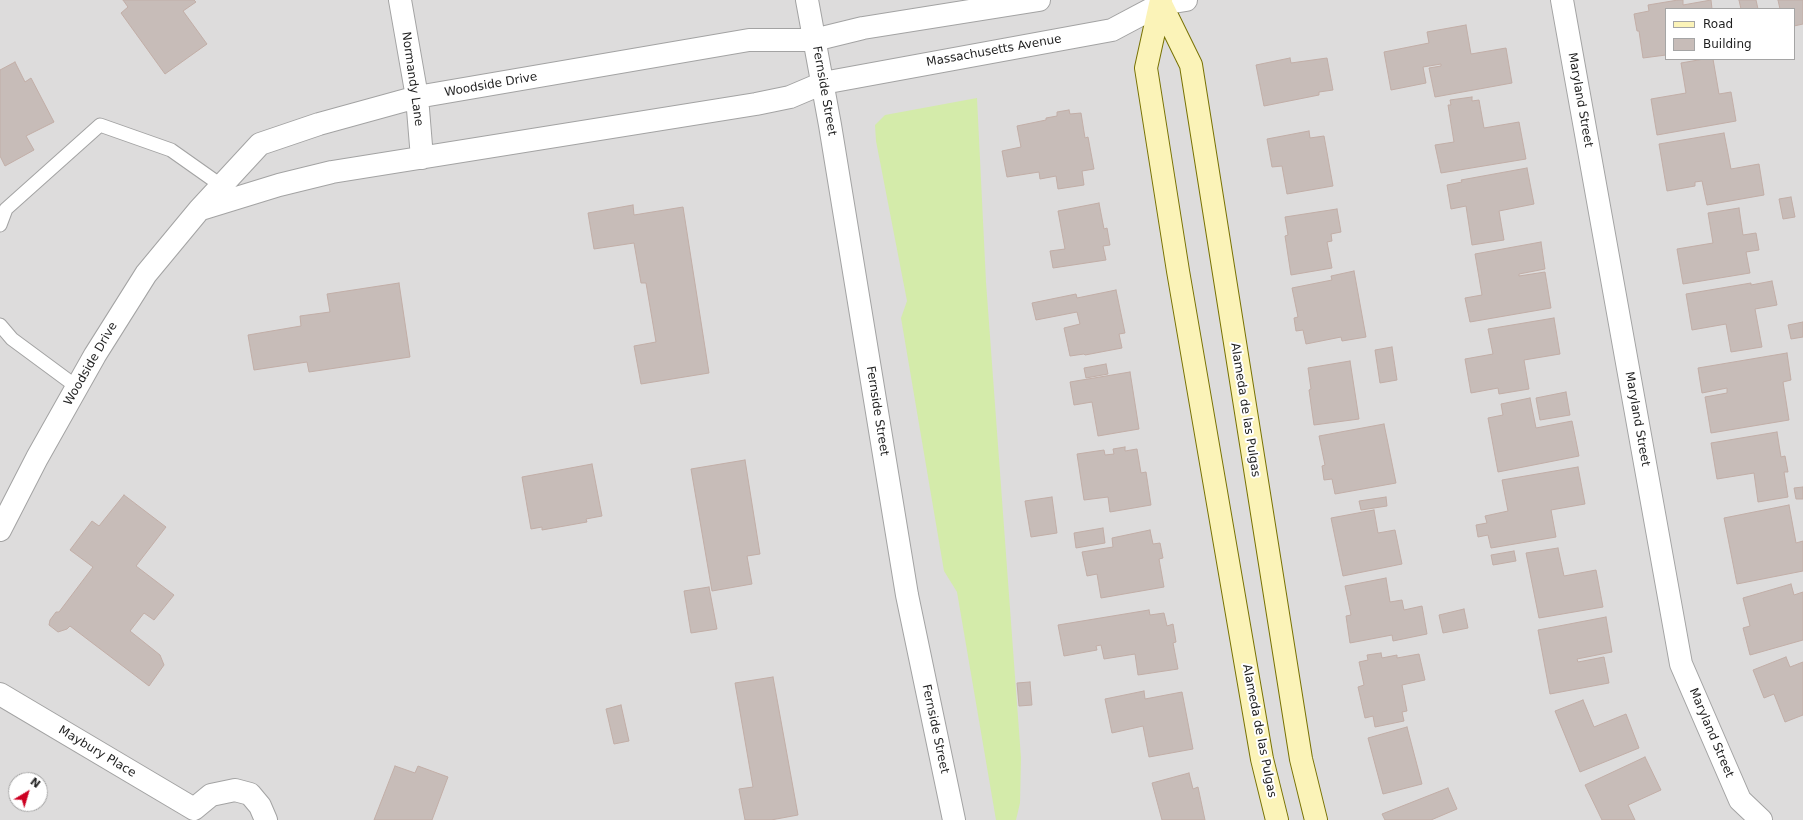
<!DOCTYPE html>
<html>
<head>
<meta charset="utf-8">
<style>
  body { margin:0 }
  #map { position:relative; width:1803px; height:820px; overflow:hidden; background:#f0eae5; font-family:"DejaVu Sans",sans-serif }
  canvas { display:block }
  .legend { position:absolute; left:1665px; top:8px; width:130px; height:52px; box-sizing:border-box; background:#fff; border:1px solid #a5a5a5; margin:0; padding:5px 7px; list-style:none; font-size:12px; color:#1f1f1f }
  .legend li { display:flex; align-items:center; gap:8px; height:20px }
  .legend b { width:20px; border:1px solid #a5a5a5 }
  .north { position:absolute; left:8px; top:772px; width:40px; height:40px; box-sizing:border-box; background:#fff; border:1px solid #a5a5a5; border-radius:50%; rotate:38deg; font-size:11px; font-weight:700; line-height:16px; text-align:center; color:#1f1f1f }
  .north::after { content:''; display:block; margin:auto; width:14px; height:18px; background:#cd0022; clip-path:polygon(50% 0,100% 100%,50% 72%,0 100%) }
</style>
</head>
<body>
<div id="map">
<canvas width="1803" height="820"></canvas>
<ul class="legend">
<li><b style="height:5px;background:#fbf3b8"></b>Road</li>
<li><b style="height:11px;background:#c7bcb8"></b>Building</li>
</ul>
<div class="north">N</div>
</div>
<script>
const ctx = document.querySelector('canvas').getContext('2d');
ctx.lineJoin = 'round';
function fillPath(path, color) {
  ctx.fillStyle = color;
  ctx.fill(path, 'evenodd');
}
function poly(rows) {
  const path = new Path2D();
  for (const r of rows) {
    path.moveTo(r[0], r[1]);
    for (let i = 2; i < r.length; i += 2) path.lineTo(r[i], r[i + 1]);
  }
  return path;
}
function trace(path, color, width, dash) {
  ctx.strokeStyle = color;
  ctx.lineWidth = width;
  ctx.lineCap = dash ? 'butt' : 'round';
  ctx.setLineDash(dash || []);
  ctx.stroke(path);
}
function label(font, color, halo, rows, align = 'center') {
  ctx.font = font + ' "DejaVu Sans",sans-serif';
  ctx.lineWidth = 4;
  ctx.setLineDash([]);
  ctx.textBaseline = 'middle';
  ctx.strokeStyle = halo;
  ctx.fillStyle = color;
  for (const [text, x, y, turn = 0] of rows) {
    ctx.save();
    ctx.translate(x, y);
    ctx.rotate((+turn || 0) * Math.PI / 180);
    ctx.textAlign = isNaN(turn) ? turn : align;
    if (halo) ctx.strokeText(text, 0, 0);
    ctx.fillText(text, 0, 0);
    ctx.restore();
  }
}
fillPath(poly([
  [0,0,1803,0,1803,820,0,820],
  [1666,9,1794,9,1794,59,1666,59],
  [16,780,40,780,40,804,16,804]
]), '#dddcdc');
fillPath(poly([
  [977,98,986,282,1021,758,1020,803,1016,820,996,820,957,592,944,571,901,318,907,301,876,141,875,125,885,115]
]), '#d4ebaa');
const building = poly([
  [123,0,194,0,196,2,183,11,207,44,165,74,121,13,128,7,123,0],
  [1678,0,1683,0,1683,5,1711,0,1712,9,1666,9,1666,55,1643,58,1639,31,1637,31,1634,14,1649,11,1648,5,1678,0],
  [1739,0,1756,0,1758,9,1741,9,1739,0],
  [1778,0,1803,0,1803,24,1794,26,1794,9,1780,9,1778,0],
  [1466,25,1471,54,1506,48,1512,83,1435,97,1429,68,1441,66,1441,64,1423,67,1426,83,1391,90,1384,52,1429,43,1427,32,1466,25],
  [1290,58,1291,63,1327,58,1333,90,1319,92,1319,95,1264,106,1256,65,1290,58],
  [1704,59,1713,59,1719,94,1731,92,1736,121,1657,135,1651,99,1686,93,1681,63,1704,59],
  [15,62,25,82,31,78,54,122,26,136,34,150,5,166,0,156,0,70,15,62],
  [1472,97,1472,101,1479,100,1484,128,1519,122,1526,159,1441,173,1435,145,1454,142,1448,105,1451,105,1450,100,1472,97],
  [1069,110,1070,114,1081,113,1085,138,1088,137,1094,169,1082,171,1084,185,1058,189,1056,176,1040,179,1039,172,1007,177,1002,151,1021,147,1017,126,1046,120,1046,118,1057,116,1057,112,1069,110],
  [1309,131,1310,138,1324,136,1333,186,1287,194,1282,166,1272,167,1267,139,1309,131],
  [1724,133,1731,169,1759,164,1764,195,1707,205,1702,181,1695,182,1695,186,1667,191,1659,144,1724,133],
  [1527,168,1534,204,1499,211,1504,240,1472,245,1466,206,1451,209,1447,185,1462,182,1461,180,1527,168],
  [1791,197,1795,217,1783,219,1779,199,1791,197],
  [1099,203,1104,229,1107,228,1110,245,1103,246,1106,260,1053,268,1050,251,1065,249,1058,211,1099,203],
  [633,205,634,215,683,207,709,373,641,384,634,346,656,342,646,283,641,283,634,243,594,249,588,213,633,205],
  [1739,208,1743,235,1756,233,1759,250,1746,252,1750,273,1683,284,1677,249,1713,243,1708,213,1739,208],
  [1337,209,1341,232,1331,234,1332,241,1327,242,1332,268,1291,275,1285,236,1288,235,1285,217,1337,209],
  [1541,242,1545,269,1519,274,1519,276,1545,272,1551,308,1470,322,1465,298,1482,295,1475,254,1541,242],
  [1354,271,1366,337,1342,341,1341,337,1306,344,1303,330,1296,331,1294,318,1298,317,1292,288,1332,280,1331,276,1354,271],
  [1772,281,1777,305,1755,309,1762,347,1731,352,1726,324,1692,330,1686,294,1751,283,1751,285,1772,281],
  [399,283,410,357,309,372,307,362,254,370,248,335,301,326,300,316,330,312,327,294,399,283],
  [1116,290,1125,333,1119,334,1122,348,1085,355,1084,354,1070,356,1064,328,1080,324,1077,312,1036,320,1032,303,1076,294,1077,298,1116,290],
  [1554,318,1560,354,1524,360,1529,389,1499,394,1498,388,1471,393,1465,359,1493,354,1488,329,1554,318],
  [1803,322,1803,337,1791,339,1788,325,1803,322],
  [1392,347,1397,380,1380,383,1375,350,1392,347],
  [1787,353,1791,380,1783,382,1789,420,1711,433,1705,397,1727,393,1727,388,1702,393,1698,368,1787,353],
  [1350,361,1359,419,1314,425,1309,390,1311,389,1308,368,1350,361],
  [1106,364,1108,374,1086,378,1084,368,1106,364],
  [1130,372,1139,429,1098,436,1092,402,1074,405,1070,382,1130,372],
  [1566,392,1570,415,1540,420,1536,398,1566,392],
  [1530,398,1536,428,1572,421,1579,456,1498,472,1488,418,1503,415,1501,404,1530,398],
  [1384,424,1396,483,1335,494,1332,479,1324,480,1322,466,1325,465,1319,436,1384,424],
  [1777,432,1781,457,1785,456,1788,472,1784,472,1788,497,1758,502,1754,473,1717,479,1711,443,1777,432],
  [1125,447,1125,451,1137,449,1141,473,1146,472,1151,505,1110,512,1108,497,1084,500,1077,454,1104,450,1105,455,1114,454,1113,449,1125,447],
  [745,460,760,554,747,556,752,584,712,591,691,469,745,460],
  [592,464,602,516,586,519,587,522,542,530,542,527,531,529,522,477,592,464],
  [1578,467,1585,504,1551,510,1556,537,1491,548,1488,535,1478,537,1476,525,1487,523,1485,516,1508,511,1502,480,1578,467],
  [1803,487,1803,499,1796,499,1794,488,1803,487],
  [124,495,166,527,136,566,174,595,154,620,144,613,130,631,160,655,164,665,149,686,70,626,67,629,58,632,49,625,50,620,56,612,59,612,93,567,70,550,92,521,99,526,124,495],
  [1052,497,1057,533,1031,537,1025,501,1052,497],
  [1386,497,1387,506,1361,510,1359,501,1386,497],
  [1789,505,1796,543,1803,541,1803,571,1737,584,1724,518,1789,505],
  [1374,510,1378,533,1395,530,1402,564,1343,576,1331,518,1374,510],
  [1103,528,1105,543,1076,548,1074,533,1103,528],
  [1150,530,1153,544,1160,543,1163,558,1159,559,1164,587,1101,598,1097,574,1087,576,1082,552,1113,547,1112,538,1150,530],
  [1558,548,1564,576,1596,570,1603,607,1539,618,1526,553,1558,548],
  [1514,551,1516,561,1493,565,1491,555,1514,551],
  [1386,578,1390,602,1402,600,1404,610,1422,606,1427,634,1393,641,1392,635,1350,643,1346,616,1351,615,1345,586,1386,578],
  [1791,584,1794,595,1803,592,1803,640,1750,655,1743,628,1750,626,1743,598,1791,584],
  [709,587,717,629,691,633,684,591,709,587],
  [1464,609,1468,628,1443,633,1439,615,1464,609],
  [1149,610,1150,615,1164,613,1167,626,1173,624,1176,642,1173,643,1178,669,1138,675,1135,654,1104,659,1101,645,1096,646,1097,650,1064,656,1058,625,1149,610],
  [1606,617,1612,652,1577,659,1578,662,1604,657,1609,683,1550,694,1538,630,1606,617],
  [1381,653,1382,658,1397,655,1397,658,1419,654,1425,680,1402,685,1407,711,1402,712,1404,721,1375,727,1373,716,1365,718,1358,687,1364,685,1359,662,1368,660,1367,655,1381,653],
  [1786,657,1790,667,1803,662,1803,715,1785,722,1774,694,1764,698,1753,670,1786,657],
  [773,677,798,815,771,820,745,820,739,789,753,787,735,683,773,677],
  [1030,682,1032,705,1019,706,1017,683,1030,682],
  [1144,691,1145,699,1182,692,1193,749,1149,757,1143,726,1112,733,1105,699,1144,691],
  [1583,700,1594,727,1626,714,1639,748,1580,772,1555,711,1583,700],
  [621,705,629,741,614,744,606,709,621,705],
  [1407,727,1422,784,1383,794,1368,738,1407,727],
  [1645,757,1661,790,1628,805,1635,820,1602,820,1585,785,1645,757],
  [395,766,415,773,418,766,448,777,432,820,374,820,395,766],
  [1189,773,1193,789,1198,787,1205,820,1162,820,1152,783,1189,773],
  [1448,788,1457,809,1431,820,1385,820,1382,814,1448,788]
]);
fillPath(building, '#c7bcb8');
trace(building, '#c2aea7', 1);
const service = poly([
  [0,225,6,209,100,125,171,150,222,186],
  [0,325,12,339,77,387]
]);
const minor = poly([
  [400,0,417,97,422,158],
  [807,0,830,125,907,595,954,820],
  [1562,0,1681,664,1740,800,1761,820],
  [201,209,279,185,332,172,756,104,790,97,823,83,1112,30,1161,4,1186,0],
  [0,530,37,458,95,355,146,274,199,210,260,144,319,124,417,97,749,40,814,40,863,28,1039,0],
  [0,694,194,809],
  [194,809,211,795,235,790,250,794,260,806,266,820]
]);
const secondary = poly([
  [1161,0,1146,68,1178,271,1262,759,1277,820],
  [1161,4,1191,65,1301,759,1316,820]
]);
trace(service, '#a3a3a3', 15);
trace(minor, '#a3a3a3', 24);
trace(secondary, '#787203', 24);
trace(service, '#fff', 13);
trace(minor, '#fff', 22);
trace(secondary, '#fbf3b8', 22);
label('12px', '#1f1f1f', '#fff', [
  ["Massachusetts Avenue",994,51,-10],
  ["Normandy Lane",412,79,82],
  ["Woodside Drive",491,85,-10],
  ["Fernside Street",824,91,80],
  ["Maryland Street",1580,100,80],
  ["Woodside Drive",91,364,-60],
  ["Alameda de las Pulgas",1245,410,81],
  ["Fernside Street",877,411,81],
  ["Maryland Street",1637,419,80],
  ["Fernside Street",935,729,78],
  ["Alameda de las Pulgas",1259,731,79],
  ["Maryland Street",1711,733,67],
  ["Maybury Place",97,752,31]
]);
</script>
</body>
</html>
